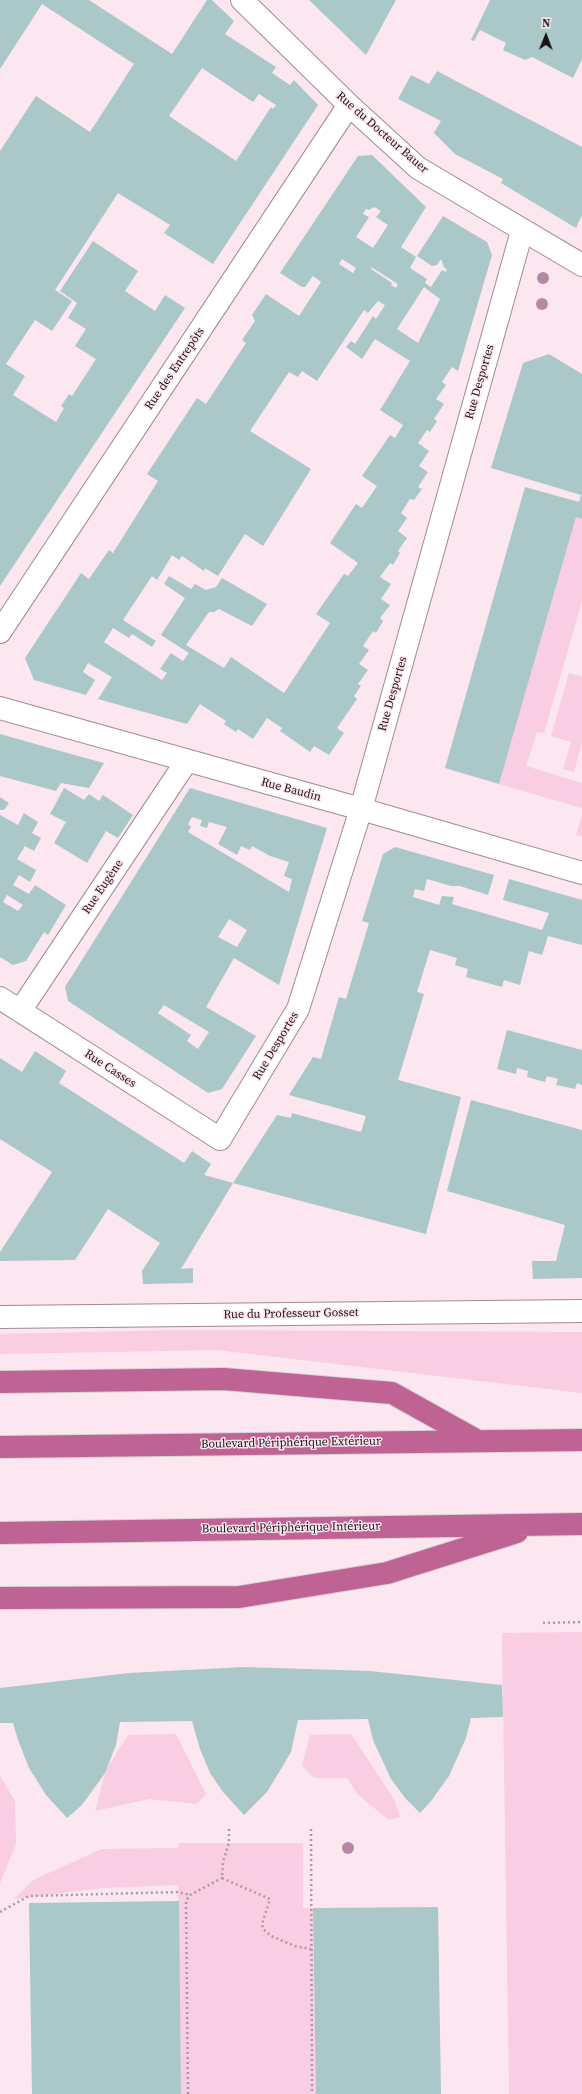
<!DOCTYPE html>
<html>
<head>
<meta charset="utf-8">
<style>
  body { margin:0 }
  #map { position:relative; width:582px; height:2094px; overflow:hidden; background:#fce6f0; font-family:"Source Serif 4",serif }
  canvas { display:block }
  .north { position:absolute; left:526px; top:16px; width:40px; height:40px; -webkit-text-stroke:3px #fce6f0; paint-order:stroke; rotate:1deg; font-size:11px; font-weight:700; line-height:16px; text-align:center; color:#1c1318 }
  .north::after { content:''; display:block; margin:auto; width:14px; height:18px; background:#1c1318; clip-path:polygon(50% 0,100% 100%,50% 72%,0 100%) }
</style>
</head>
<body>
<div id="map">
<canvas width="582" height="2094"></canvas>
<div class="north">N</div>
</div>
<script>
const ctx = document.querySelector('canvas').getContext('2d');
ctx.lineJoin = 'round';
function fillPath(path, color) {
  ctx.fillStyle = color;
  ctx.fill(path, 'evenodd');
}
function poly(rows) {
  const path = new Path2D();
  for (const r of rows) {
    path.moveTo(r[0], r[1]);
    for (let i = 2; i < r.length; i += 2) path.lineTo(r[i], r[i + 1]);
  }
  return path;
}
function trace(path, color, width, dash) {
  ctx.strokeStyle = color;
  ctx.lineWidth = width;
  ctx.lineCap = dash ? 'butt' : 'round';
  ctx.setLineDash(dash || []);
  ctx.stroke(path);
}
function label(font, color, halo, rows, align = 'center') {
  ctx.font = font + ' "Source Serif 4",serif';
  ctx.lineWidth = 3;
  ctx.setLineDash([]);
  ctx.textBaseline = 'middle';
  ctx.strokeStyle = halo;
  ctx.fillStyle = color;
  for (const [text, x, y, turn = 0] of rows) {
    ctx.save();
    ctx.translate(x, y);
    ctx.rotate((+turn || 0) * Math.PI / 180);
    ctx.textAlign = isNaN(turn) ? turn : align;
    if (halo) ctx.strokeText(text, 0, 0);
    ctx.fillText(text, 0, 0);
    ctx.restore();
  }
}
fillPath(poly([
  [576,517,582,519,582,601,544,733,537,732,526,766,582,783,582,808,499,784],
  [569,673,582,677,582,742,574,772,563,769,571,742,551,736],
  [582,815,582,836,576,835],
  [182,1330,582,1332,582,1393,217,1350,0,1354,0,1334],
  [582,1632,582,2094,509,2094,502,1633],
  [176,1734,206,1794,197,1804,149,1799,95,1811,106,1770,128,1735],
  [351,1734,394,1799,400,1817,389,1820,358,1795,347,1778,314,1778,302,1766,310,1735],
  [0,1776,15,1801,16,1844,0,1883],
  [179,1843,303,1843,303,1908,313,1908,316,2094,181,2094,178,1885,102,1888,14,1899,33,1880,102,1849,178,1848]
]), '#f9cde2');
fillPath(poly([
  [0,0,89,0,172,54,207,0,212,0,234,21,225,34,276,67,272,73,290,85,294,80,318,105,213,264,164,233,170,225,118,193,107,210,55,290,72,301,52,331,35,320,6,364,25,376,13,395,56,422,64,408,61,406,69,394,72,396,96,359,75,346,86,329,68,318,77,303,60,291,93,241,138,271,125,291,155,311,165,295,185,308,0,586,0,151,36,96,90,132,134,64,42,4,0,69],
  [202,68,253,102,259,94,276,105,273,109,271,107,236,161,169,116],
  [309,0,396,0,366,55],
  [490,0,582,0,582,59,573,78,532,57,525,60,503,50,506,43,480,30,474,41,471,40],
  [437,71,582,147,582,215,576,228,501,183,503,179,455,154,434,133,441,121,398,99,411,75,429,84],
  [372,155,426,207,401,247,416,257,410,268,427,279,425,283,431,287,442,270,446,272,447,270,444,267,441,259,437,265,432,266,417,256,443,216,487,242,492,255,458,371,452,367,442,382,446,385,436,399,444,404,434,419,437,421,430,432,427,430,418,443,429,451,419,466,428,472,418,487,422,489,414,500,410,499,401,513,407,518,398,531,407,538,398,551,400,553,393,565,390,563,380,577,391,584,381,599,390,605,380,618,383,621,376,633,373,631,363,646,369,650,359,664,368,670,358,684,361,686,354,696,357,699,337,728,344,733,329,755,314,746,310,752,280,731,282,728,267,718,253,739,238,729,236,732,224,724,226,721,200,704,187,724,98,699,112,677,88,663,83,672,95,680,86,695,34,680,25,658,81,573,89,579,109,550,113,553,158,481,147,474,197,398,206,404,246,343,242,340,255,321,252,315,266,294,299,316,321,282,313,276,305,287,302,287,280,273,358,156],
  [374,207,381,211,376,217,388,225,373,248,356,237,369,217,363,214,366,209,369,210],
  [342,259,356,268,353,273,339,264],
  [371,267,398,284,396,288,391,285,392,283,371,269],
  [424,287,440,299,418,343,397,329],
  [378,301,385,305,376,319,373,316,355,344,351,341,346,347,362,359,375,339,410,361,380,410,403,425,395,438,390,435,362,476,377,486,362,508,356,504,330,543,358,563,348,576,344,574,316,614,330,623,284,693,231,657,224,668,186,645,209,612,214,612,219,609,252,626,267,604,222,578,216,587,206,590,195,584,191,589,169,576,164,584,185,598,161,635,189,653,183,661,171,653,160,669,167,673,162,680,104,642,113,628,129,638,132,634,152,647,156,641,123,620,152,576,157,580,172,555,179,560,182,556,204,571,205,568,218,576,245,534,263,546,311,469,250,431,289,372,298,377,302,371,317,381,364,310,368,313],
  [549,354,582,374,582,519,576,517,499,784,445,768,525,487,579,502,581,495,491,468,523,363],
  [0,734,78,756,104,763,89,788,61,783,56,791,0,776],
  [64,788,84,800,89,794,99,801,103,795,133,815,118,838,106,831,87,863,54,843,66,822,50,814],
  [190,788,327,828,279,985,234,958,206,1007,256,1036,222,1089,208,1093,68,1001,65,987],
  [192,817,202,820,200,826,207,828,209,822,227,827,218,844,237,855,241,846,250,850,252,846,270,856,289,862,284,876,292,879,289,892,188,832,191,827,188,824],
  [229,919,247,930,237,947,218,937],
  [164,1005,209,1032,198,1049,187,1041,191,1035,158,1013],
  [0,797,9,803,4,810,0,810],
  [24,813,38,822,32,833,41,838,34,851,25,846,17,859,36,870,30,882,19,875,13,885,29,894,35,885,66,905,48,935,44,932,26,961,13,965,0,957,0,815,18,825],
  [7,895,23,905,18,911,3,902],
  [395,847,494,875,488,895,460,886,451,886,427,879,424,891,415,889,413,897,439,905,442,896,454,897,452,904,542,930,549,913,503,900,509,879,582,900,582,945,548,936,542,955,529,951,520,985,504,980,502,987,466,977,468,969,455,965,457,958,430,950,417,992,424,994,398,1080,461,1097,426,1234,233,1183,277,1115,291,1118,292,1113,361,1132,366,1116,289,1095,313,1057,321,1059,339,997,346,999,369,923,362,921,383,854],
  [507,1030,582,1050,582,1085,577,1083,575,1089,556,1085,558,1079,547,1076,545,1082,527,1077,528,1071,517,1068,516,1074,497,1069],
  [35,1051,66,1071,59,1083,184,1163,192,1151,211,1164,204,1175,233,1183,181,1269,193,1268,193,1283,143,1284,142,1271,160,1243,108,1209,75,1260,0,1261,0,1252,52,1172,0,1139,0,1058,22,1072],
  [471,1100,582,1130,582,1278,533,1279,532,1261,556,1261,565,1225,447,1191],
  [244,1667,370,1671,502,1685,503,1717,471,1718,466,1738,449,1776,431,1801,420,1813,406,1799,391,1779,373,1740,368,1719,298,1720,291,1752,281,1769,267,1792,244,1815,223,1792,210,1773,200,1749,192,1721,120,1722,116,1745,105,1773,82,1805,67,1818,46,1795,29,1768,18,1740,13,1723,0,1723,0,1688,129,1673],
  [179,1901,181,2094,32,2094,29,1903],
  [438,1907,441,2094,316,2094,313,1908]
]), '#a9c8c7');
const minor = poly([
  [242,0,349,105,418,168,582,265],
  [0,632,349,105],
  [0,708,361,809,582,873],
  [0,998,220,1139,298,1009,361,809,522,231],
  [20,1011,186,762],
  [0,1317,582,1311]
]);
const highway = poly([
  [0,1382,224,1379,392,1393,478,1441],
  [0,1447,582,1440],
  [0,1533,582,1524],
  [0,1598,239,1597,387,1573,517,1532]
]);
trace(minor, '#a28a95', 24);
trace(highway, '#d6d5d5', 24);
trace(poly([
  [543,1623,582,1622],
  [229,1829,229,1843,223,1862,222,1878,270,1899,262,1924,263,1929,271,1936,295,1946,311,1949],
  [311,1829,312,2094],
  [0,1912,29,1896,178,1892,190,1895],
  [188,2094,186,1901,190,1895,222,1878]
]), '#ab9aa2', 2.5, [2, 3]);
trace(minor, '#fff', 22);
trace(highway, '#bf6294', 22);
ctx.fillStyle = '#b788a1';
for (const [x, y] of [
  [543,278],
  [542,304],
  [348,1848]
]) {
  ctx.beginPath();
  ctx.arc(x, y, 6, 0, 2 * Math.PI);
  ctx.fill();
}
label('12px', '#1c1318', '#fce6f0', [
  ["Rue du Docteur Bauer",382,133,41],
  ["Rue des Entrepôts",175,369,-56],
  ["Rue Desportes",480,382,-74],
  ["Rue Desportes",393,694,-74],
  ["Rue Baudin",291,790,15],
  ["Rue Eugène",103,887,-56],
  ["Rue Desportes",276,1046,-59],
  ["Rue Casses",110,1069,33],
  ["Rue du Professeur Gosset",291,1314,-1],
  ["Boulevard Périphérique Extérieur",291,1443,-1],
  ["Boulevard Périphérique Intérieur",291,1528,-1]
]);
</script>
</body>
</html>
